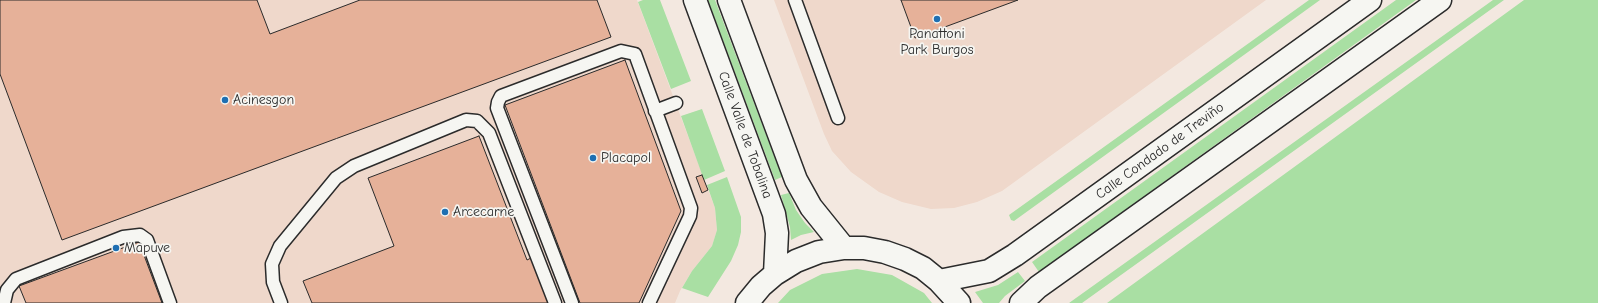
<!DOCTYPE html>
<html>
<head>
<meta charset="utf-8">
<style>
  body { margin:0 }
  canvas { display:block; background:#f3e8e0 }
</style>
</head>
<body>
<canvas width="1598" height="303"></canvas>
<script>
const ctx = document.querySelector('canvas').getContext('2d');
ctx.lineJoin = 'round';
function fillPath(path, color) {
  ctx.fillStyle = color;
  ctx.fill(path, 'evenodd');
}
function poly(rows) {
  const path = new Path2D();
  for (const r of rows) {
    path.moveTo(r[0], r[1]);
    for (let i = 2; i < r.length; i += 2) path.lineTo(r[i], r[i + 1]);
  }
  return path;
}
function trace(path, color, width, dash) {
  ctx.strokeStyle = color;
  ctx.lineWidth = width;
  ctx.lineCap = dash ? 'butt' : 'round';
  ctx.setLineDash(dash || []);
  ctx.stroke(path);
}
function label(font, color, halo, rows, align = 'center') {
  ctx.font = font + ' "Comic Neue",sans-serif';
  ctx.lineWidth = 3.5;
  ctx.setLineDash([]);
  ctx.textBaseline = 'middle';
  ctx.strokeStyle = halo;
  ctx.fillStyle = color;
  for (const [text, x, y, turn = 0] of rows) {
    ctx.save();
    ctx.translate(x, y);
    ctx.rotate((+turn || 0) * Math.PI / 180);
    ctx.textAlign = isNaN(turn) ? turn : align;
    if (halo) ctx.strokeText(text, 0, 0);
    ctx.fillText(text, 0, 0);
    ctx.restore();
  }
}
fillPath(poly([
  [0,0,637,0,715,208,717,230,712,246,692,271,680,291,675,303,0,303],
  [774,0,1266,0,1002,191,977,202,954,208,931,209,902,202,879,192,851,172,832,151,824,134]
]), '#efd8cb');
fillPath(poly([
  [643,0,660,0,691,81,671,89,638,2],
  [708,0,715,0,782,177,775,180],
  [1309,0,1320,0,1014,221,1011,220,1009,215],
  [1396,0,1416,0,1039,272,1032,262],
  [1493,0,1504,0,1082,303,1069,303],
  [1524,0,1598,0,1598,303,1107,303],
  [702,109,725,171,704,180,681,116],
  [727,177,741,217,741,232,738,245,731,261,708,297,682,288,692,271,712,246,717,230,715,208,707,185],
  [789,193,796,210,805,223,814,232,801,235,791,240,790,227,781,195],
  [857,269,892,275,924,293,932,303,778,303,790,290,822,274],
  [1018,272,1025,281,1005,296,999,303,983,303,975,292,998,285]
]), '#a9dfa3');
const building = poly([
  [0,0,257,0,270,34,360,0,597,0,611,37,62,240,0,74,0,0],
  [901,0,1018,0,915,38,901,0],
  [625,60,681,211,639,303,580,303,505,105,625,60],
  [479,136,527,260,533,257,550,303,312,303,303,281,394,246,368,178,479,136],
  [702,175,708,190,702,193,696,177,702,175],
  [139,242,162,303,26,303,19,286,139,242]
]);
fillPath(building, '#e6b199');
trace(building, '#2b2b2b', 1);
const lane = poly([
  [795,0,838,118],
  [655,111,676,103],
  [4,303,7,290,16,279,123,237,140,235,147,240,170,303],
  [281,303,273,282,272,264,280,246,336,178,354,166,466,120,477,121,489,133,555,303],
  [572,303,497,108,498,102,501,96,621,51,635,54,691,208,690,216,649,303]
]);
const street = poly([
  [695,0,774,214,777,233,775,274],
  [729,0,796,180,811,207,844,248],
  [939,281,989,271,1015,255,1370,0],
  [747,303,761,286,775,274,796,261,819,252,844,248,864,248,885,252,905,259,923,268,939,281,959,303],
  [1021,303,1038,287,1440,0]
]);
trace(lane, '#2b2b2b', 15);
trace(street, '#2b2b2b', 25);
trace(lane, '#f6f6f2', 12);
trace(street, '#f6f6f2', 22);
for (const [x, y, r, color] of [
  [937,19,4,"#1f6fb2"],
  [225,100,4,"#1f6fb2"],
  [593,158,4,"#1f6fb2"],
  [445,212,4,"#1f6fb2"],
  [116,248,4,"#1f6fb2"]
]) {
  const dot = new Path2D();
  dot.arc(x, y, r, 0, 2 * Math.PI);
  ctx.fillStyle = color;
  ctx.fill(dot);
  trace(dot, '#f6f6f2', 1.5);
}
label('14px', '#2b2b2b', '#f6f6f2', [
  ["Panattoni",937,34,"center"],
  ["Park Burgos",937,50,"center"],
  ["Acinesgon",233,100],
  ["Placapol",601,158],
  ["Arcecarne",453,212],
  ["Mapuve",124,248]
], 'left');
label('14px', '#2b2b2b', '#f6f6f2', [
  ["Calle Valle de Tobalina",745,135,70],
  ["Calle Condado de Treviño",1160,151,-36]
]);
</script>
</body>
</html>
